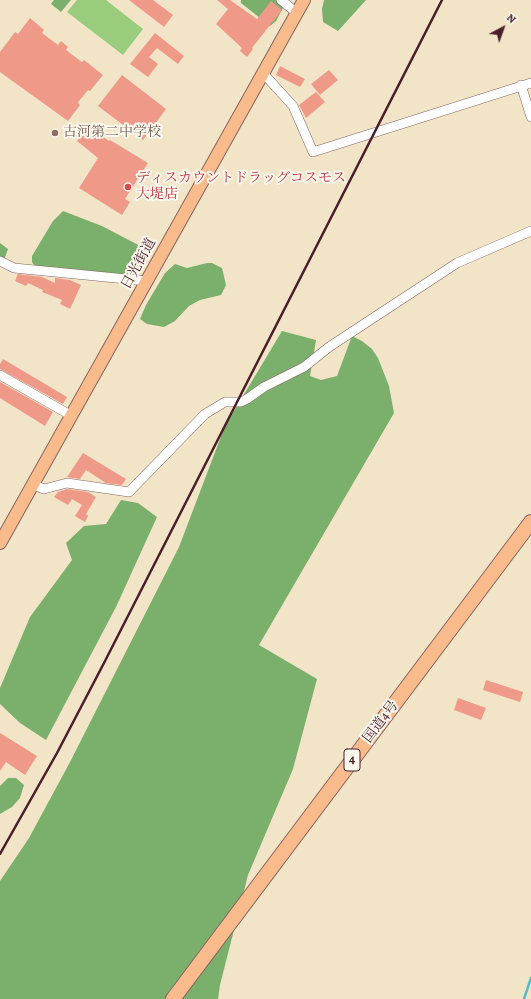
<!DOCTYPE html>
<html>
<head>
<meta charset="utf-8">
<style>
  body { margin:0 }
  #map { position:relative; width:531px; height:999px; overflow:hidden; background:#f2e4c7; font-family:Alegreya,serif }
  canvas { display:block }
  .north { position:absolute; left:483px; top:8px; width:40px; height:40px; -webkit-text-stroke:3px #fbf7ec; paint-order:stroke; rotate:41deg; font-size:11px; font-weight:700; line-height:16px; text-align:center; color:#4a1f2b }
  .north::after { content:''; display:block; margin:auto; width:14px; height:18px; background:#4a1f2b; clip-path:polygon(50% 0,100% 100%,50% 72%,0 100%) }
</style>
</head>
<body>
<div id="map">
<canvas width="531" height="999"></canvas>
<div class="north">N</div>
</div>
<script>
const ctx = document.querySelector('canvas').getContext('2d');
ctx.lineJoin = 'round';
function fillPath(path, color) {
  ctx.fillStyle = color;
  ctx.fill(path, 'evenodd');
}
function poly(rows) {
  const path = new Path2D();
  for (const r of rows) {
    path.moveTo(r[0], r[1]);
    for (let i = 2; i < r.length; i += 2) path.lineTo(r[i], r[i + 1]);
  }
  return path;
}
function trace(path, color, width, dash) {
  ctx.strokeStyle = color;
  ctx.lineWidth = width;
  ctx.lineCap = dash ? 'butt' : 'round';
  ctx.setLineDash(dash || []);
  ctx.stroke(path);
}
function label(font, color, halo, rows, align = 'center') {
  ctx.font = font + ' Alegreya,"Noto Serif JP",serif';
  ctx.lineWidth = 4;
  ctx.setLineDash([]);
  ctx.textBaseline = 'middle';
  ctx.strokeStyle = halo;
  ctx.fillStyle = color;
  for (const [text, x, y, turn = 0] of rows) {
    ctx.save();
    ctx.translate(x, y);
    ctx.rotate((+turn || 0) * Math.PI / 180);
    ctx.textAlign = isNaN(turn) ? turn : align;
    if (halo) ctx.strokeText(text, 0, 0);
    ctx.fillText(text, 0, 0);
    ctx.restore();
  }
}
fillPath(poly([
  [77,0,106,0,143,29,123,55,67,12]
]), '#99cc7c');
fillPath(poly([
  [54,0,71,0,61,12,51,4],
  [241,0,277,0,284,6,276,21,270,26,241,3],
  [324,0,366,0,338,31,323,22,322,9],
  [63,211,102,226,146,249,134,275,36,268,32,262,32,256,53,221],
  [0,243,8,249,4,260,0,257],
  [207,263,212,263,222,268,226,285,221,295,200,300,189,306,175,321,164,327,147,324,140,319,146,305,165,273,175,264,187,268],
  [282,331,316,340,310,376,321,380,337,376,352,336,362,341,372,349,378,358,389,386,394,413,259,645,317,679,293,769,248,875,220,985,218,999,0,999,0,881,29,838,70,762,179,547,225,426],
  [121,500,138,503,157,517,116,607,46,740,20,723,0,704,0,688,30,617,72,560,66,543,84,526,106,524],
  [8,778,16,778,24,785,20,798,12,807,0,814,0,786]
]), '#7ab06c');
trace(poly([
  [524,999,531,978]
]), '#52becd', 2.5);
fillPath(poly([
  [129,0,153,0,173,15,164,27],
  [217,0,230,0,257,19,271,1,282,10,252,48,253,49,247,57,240,51,242,48,216,24,228,9],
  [30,18,44,30,42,33,58,45,61,41,68,47,66,50,82,62,84,60,103,75,90,91,88,90,79,101,78,103,80,105,68,121,0,72,0,52,15,32,18,34],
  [155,33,184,56,178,64,157,48,149,57,158,64,148,77,130,64],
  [280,66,305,79,300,87,276,75],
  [329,70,338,80,320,95,311,84],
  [122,75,166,109,143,140,98,106],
  [316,92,325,102,306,118,299,105],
  [89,126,109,141,110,140,148,163,125,199,130,202,122,215,79,188,98,158,77,141],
  [18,274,42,277,55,283,55,278,70,280,81,285,70,309,60,304,62,300,42,292,43,290,28,283,26,286,15,281],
  [3,359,67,397,63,404,0,369,0,364],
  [0,382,53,412,45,426,0,398],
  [83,453,126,479,122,485,106,483,86,470,80,479,67,477],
  [67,489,88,492,96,497,86,514,88,516,85,522,75,516,82,505,72,499,68,505,54,497,58,492],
  [486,680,523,692,520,702,483,690],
  [458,698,486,708,481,720,454,710],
  [0,733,37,756,25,775,6,762,0,771]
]), '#ef9a88');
const minor = poly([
  [281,0,297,13],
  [263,73,293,106,313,152,531,83],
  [521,85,531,117],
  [0,261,14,268,147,281],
  [0,375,72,416],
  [34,485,44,489,67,483,129,492,205,414,225,402,241,402,247,399,264,387,304,367,329,347,457,263,531,231]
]);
const major = poly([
  [0,543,304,0]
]);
const highway = poly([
  [173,999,531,522]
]);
trace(minor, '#856462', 10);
trace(major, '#856462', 14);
trace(highway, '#856462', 16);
trace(minor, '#fff', 9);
trace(major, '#fabb8c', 12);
trace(highway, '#fabb8c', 14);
trace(poly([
  [0,854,57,753,104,663,442,0]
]), '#4a1f2b', 2.5);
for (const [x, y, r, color] of [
  [55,133,4,"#8d6e63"],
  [128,187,4,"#e0444e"]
]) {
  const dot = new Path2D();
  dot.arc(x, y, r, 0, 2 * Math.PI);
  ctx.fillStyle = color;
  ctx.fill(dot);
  trace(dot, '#fbf7ec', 1.5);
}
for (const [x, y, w] of [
  [352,760,16]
]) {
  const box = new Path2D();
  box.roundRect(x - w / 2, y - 11, w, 22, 3);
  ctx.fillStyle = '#fbf7ec';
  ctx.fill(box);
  trace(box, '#4a1f2b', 1);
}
label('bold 13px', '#4a1f2b', null, [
  ["4",352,760]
]);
label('14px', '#785e54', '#fbf7ec', [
  ["古河第二中学校",63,133]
], 'left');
label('14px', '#be3a42', '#fbf7ec', [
  ["ディスカウントドラッグコスモス",136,179],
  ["大堤店",136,195]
], 'left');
label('14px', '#4a1f2b', '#fbf7ec', [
  ["日光街道",139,264,-61],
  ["国道4号",381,722,-53]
]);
</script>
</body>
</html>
